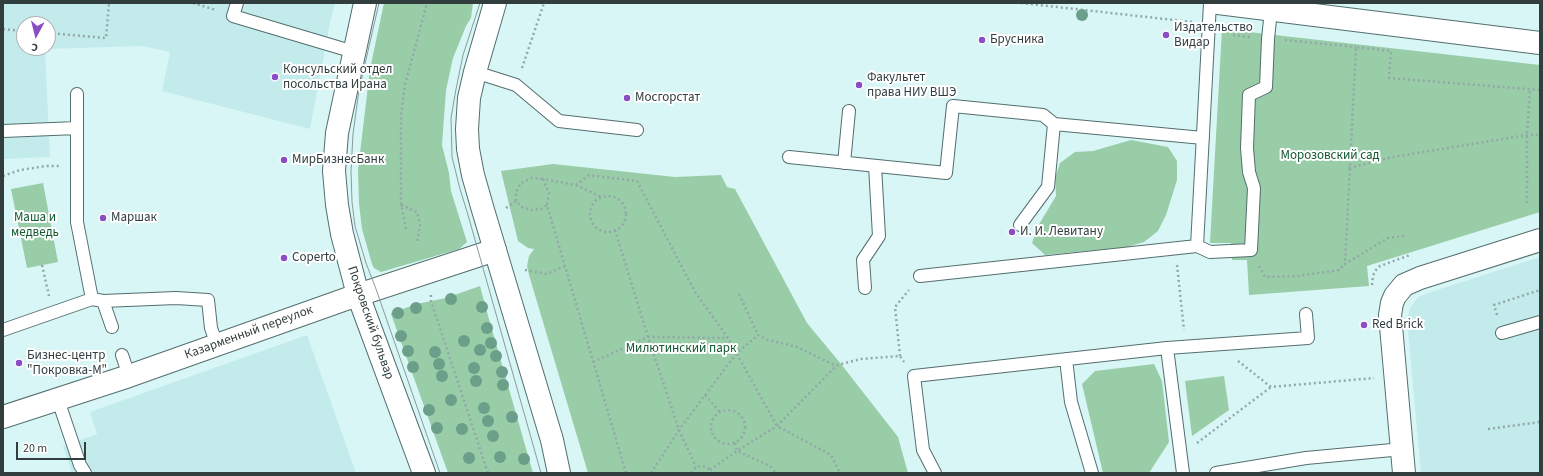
<!DOCTYPE html>
<html>
<head>
<meta charset="utf-8">
<style>
  body { margin:0 }
  #map { position:relative; width:1543px; height:476px; overflow:hidden; background:#d8f6f6; font-family:"Source Sans 3",sans-serif }
  canvas { display:block }
  .frame { position:absolute; inset:0; border:4px solid #323e3e; pointer-events:none }
  .north { position:absolute; left:16px; top:16px; width:40px; height:40px; box-sizing:border-box; background:#fff; border:1px solid #adb2b2; border-radius:50%; rotate:187deg; font-size:11px; font-weight:700; line-height:16px; text-align:center; color:#323e3e }
  .north::after { content:''; display:block; margin:auto; width:14px; height:18px; background:#8a4ec4; clip-path:polygon(50% 0,100% 100%,50% 72%,0 100%) }
  .scale { position:absolute; left:16px; top:442px; width:70px; height:18px; box-sizing:border-box; border:2px solid #323e3e; border-top:0; padding-left:5px; font-size:12px; line-height:14px; white-space:nowrap; color:#323e3e; -webkit-text-stroke:3px #fff; paint-order:stroke }
</style>
</head>
<body>
<div id="map">
<canvas width="1543" height="476"></canvas>
<div class="frame"></div>
<div class="north">С</div>
<div class="scale">20 m</div>
</div>
<script>
const ctx = document.querySelector('canvas').getContext('2d');
ctx.lineJoin = 'round';
function fillPath(path, color) {
  ctx.fillStyle = color;
  ctx.fill(path, 'evenodd');
}
function poly(rows) {
  const path = new Path2D();
  for (const r of rows) {
    if (r.length === 3) {
      path.moveTo(r[0] + r[2], r[1]);
      path.arc(r[0], r[1], r[2], 0, 2 * Math.PI);
      continue;
    }
    path.moveTo(r[0], r[1]);
    for (let i = 2; i < r.length; i += 2) path.lineTo(r[i], r[i + 1]);
  }
  return path;
}
function trace(path, color, width, dash) {
  ctx.strokeStyle = color;
  ctx.lineWidth = width;
  ctx.lineCap = dash ? 'butt' : 'round';
  ctx.setLineDash(dash || []);
  ctx.stroke(path);
}
function label(font, color, halo, rows, align = 'center') {
  ctx.font = font + ' "Source Sans 3",sans-serif';
  ctx.lineWidth = 4;
  ctx.setLineDash([]);
  ctx.textBaseline = 'middle';
  ctx.strokeStyle = halo;
  ctx.fillStyle = color;
  for (const [text, x, y, turn = 0] of rows) {
    ctx.save();
    ctx.translate(x, y);
    ctx.rotate((+turn || 0) * Math.PI / 180);
    ctx.textAlign = isNaN(turn) ? turn : align;
    if (halo) ctx.strokeText(text, 0, 0);
    ctx.fillText(text, 0, 0);
    ctx.restore();
  }
}
fillPath(poly([
  [3,3,335,3,330,23,310,129,162,91,170,52,142,46,45,49,50,157,3,159],
  [24,24,48,24,48,48,24,48],
  [1540,257,1540,473,1421,473,1407,320,1410,308,1418,297,1428,293],
  [307,335,356,473,72,473,63,446,97,434,90,412]
]), '#c3ebeb');
fillPath(poly([
  [384,3,473,3,471,18,466,26,453,58,446,90,442,145,449,173,451,191,467,242,459,249,381,272,374,268,372,264,362,229,359,204,358,170,370,69],
  [1222,29,1540,65,1540,212,1367,266,1369,286,1249,295,1247,260,1232,260,1231,243,1210,243],
  [1131,140,1168,147,1177,161,1177,180,1166,215,1158,231,1144,242,1127,247,1045,255,1032,243,1038,226,1056,196,1055,178,1060,163,1075,152,1093,151],
  [553,164,675,177,721,175,727,187,735,189,807,323,841,364,898,437,908,473,588,473,529,275,527,266,529,256,534,249,528,248,518,241,501,171],
  [43,183,58,262,27,268,11,189],
  [480,286,487,312,533,473,448,473,391,314,391,313,417,304,446,298],
  [1154,364,1162,381,1169,442,1149,473,1103,473,1082,384,1095,371],
  [1224,376,1229,410,1192,436,1185,381]
]), '#98cda7');
const lane = poly([
  [237,3,233,16,354,52],
  [475,72,516,85,559,121,637,130],
  [77,94,77,222,92,299],
  [3,131,77,128],
  [789,157,946,173,953,106,1043,115,1054,124],
  [844,163,849,111],
  [1020,225,1048,187,1054,124,1203,138],
  [1197,246,1210,252,1251,250,1254,188,1249,172,1247,148,1249,95,1266,87,1268,39,1271,10],
  [920,276,1197,246,1210,3],
  [865,288,863,260,879,236,875,166],
  [103,301,112,327],
  [3,330,92,299,103,301,176,298,208,300,211,328,217,345],
  [1502,333,1540,322],
  [1167,348,1308,338,1306,314],
  [122,355,129,376],
  [1066,359,1071,402,1092,473],
  [58,400,80,465,85,473],
  [935,473,923,450,914,376,1167,348,1183,473],
  [1216,473,1306,458,1403,449]
]);
const street = poly([
  [1218,3,1540,43],
  [3,417,129,376,349,298,495,250],
  [1404,473,1390,315,1392,303,1395,296,1404,285,1420,278,1540,240]
]);
const secondary = poly([
  [365,3,337,133,334,171,337,205,342,234,358,295,424,473],
  [495,3,475,72,469,98,467,129,468,149,473,175,483,210,552,440,559,473]
]);
trace(lane, '#536e6e', 14);
trace(street, '#536e6e', 24);
trace(secondary, '#536e6e', 24);
trace(poly([
  [193,3,216,10],
  [1021,3,1192,22],
  [3,29,24,31],
  [48,33,106,38,109,3],
  [1233,35,1250,37],
  [1285,40,1356,47],
  [522,68,544,3],
  [1349,168,1393,157,1527,135,1540,135],
  [3,176,20,170,46,166,59,166],
  [576,185,601,197],
  [608,214,18],
  [516,201,516,192,521,183,531,178,543,179],
  [1527,203,1527,135,1530,89],
  [401,205,417,212,420,224,417,243],
  [506,208,516,201,522,207,530,210,541,209,547,205],
  [406,229,401,204,401,115,405,85,427,3],
  [615,230,648,337,679,430,696,467],
  [1404,236,1388,238,1345,264,1356,47,1391,51,1389,78,1540,90],
  [42,265,49,296],
  [1177,265,1184,330],
  [1259,266,1265,277,1297,276,1339,270,1345,264],
  [525,270,547,274,565,266],
  [1372,285,1373,276,1375,271,1380,266,1410,255],
  [739,294,758,335],
  [431,295,431,301,488,473],
  [1497,315,1494,305,1540,290],
  [900,356,895,307,909,290],
  [1238,361,1271,387,1374,378],
  [593,362,648,337,728,338],
  [705,395,720,412],
  [728,427,17],
  [1488,429,1540,422],
  [735,443,737,451,770,466,776,473],
  [1197,443,1271,387],
  [710,470,737,451,777,426,836,366,841,364,861,359,900,356,904,362],
  [626,473,565,266,547,205,549,193,543,179,576,185,589,175,637,181,695,292,728,338,777,426,831,455,840,473],
  [651,473,679,430,736,354,758,335,768,340,797,347,836,366],
  [691,473,696,467,702,466,708,468,711,473]
]), '#92a8a8', 2.5, [2, 3]);
trace(lane, '#fff', 12);
trace(street, '#fff', 22);
trace(secondary, '#fff', 22);
trace(poly([
  [379,3,359,90,353,134,351,171,352,202,355,226,366,263,376,289,440,473],
  [480,3,463,55,456,89,451,118,452,157,460,189,468,215,541,473]
]), '#879c9c', 1);
ctx.fillStyle = '#6b9f89';
for (const [x, y] of [
  [1082,15],
  [451,299],
  [482,307],
  [416,308],
  [398,313],
  [487,328],
  [401,336],
  [464,341],
  [491,343],
  [480,350],
  [408,351],
  [435,352],
  [496,356],
  [439,364],
  [413,367],
  [474,368],
  [502,372],
  [442,376],
  [476,381],
  [503,385],
  [451,400],
  [484,408],
  [429,410],
  [512,417],
  [488,421],
  [437,428],
  [462,429],
  [493,436],
  [500,457],
  [469,458],
  [524,459]
]) {
  ctx.beginPath();
  ctx.arc(x, y, 6, 0, 2 * Math.PI);
  ctx.fill();
}
for (const [x, y, r, color] of [
  [1166,35,4,"#8a4ec4"],
  [982,40,4,"#8a4ec4"],
  [275,77,4,"#8a4ec4"],
  [859,85,4,"#8a4ec4"],
  [627,98,4,"#8a4ec4"],
  [284,160,4,"#8a4ec4"],
  [103,218,4,"#8a4ec4"],
  [1012,232,4,"#8a4ec4"],
  [284,258,4,"#8a4ec4"],
  [1364,325,4,"#8a4ec4"],
  [19,363,4,"#8a4ec4"]
]) {
  const dot = new Path2D();
  dot.arc(x, y, r, 0, 2 * Math.PI);
  ctx.fillStyle = color;
  ctx.fill(dot);
  trace(dot, '#fff', 1.5);
}
label('13px', '#323e3e', '#fff', [
  ["Издательство",1174,28],
  ["Видар",1174,43],
  ["Брусника",990,40],
  ["Консульский отдел",283,70],
  ["посольства Ирана",283,85],
  ["Факультет",867,78],
  ["права НИУ ВШЭ",867,93],
  ["Мосгорстат",635,98],
  ["МирБизнесБанк",292,160],
  ["Маршак",111,218],
  ["И. И. Левитану",1020,232],
  ["Coperto",292,258],
  ["Red Brick",1372,325],
  ["Бизнес-центр",27,356],
  ["\"Покровка-М\"",27,371]
], 'left');
label('13px', '#125830', '#fff', [
  ["Морозовский сад",1330,156],
  ["Маша и",35,218],
  ["медведь",35,233],
  ["Милютинский парк",681,349]
]);
label('13px', '#323e3e', '#fff', [
  ["Покровский бульвар",370,323,71],
  ["Казарменный переулок",249,333,-20]
]);
</script>
</body>
</html>
